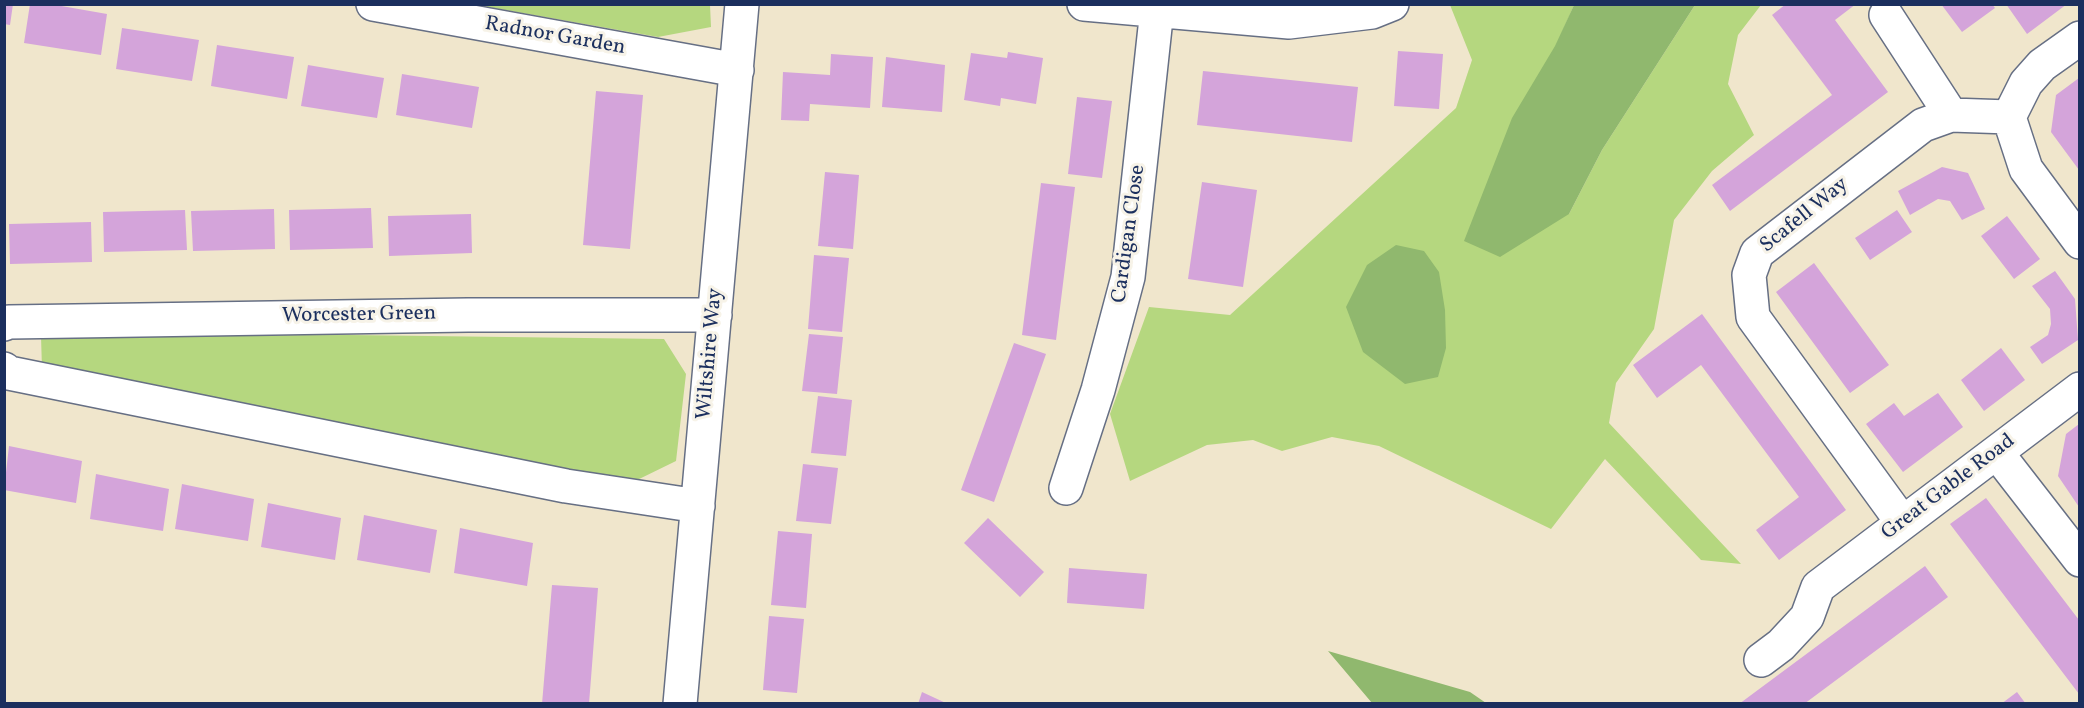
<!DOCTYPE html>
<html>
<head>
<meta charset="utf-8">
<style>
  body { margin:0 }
  #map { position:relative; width:2084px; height:708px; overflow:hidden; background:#f0e6cc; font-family:Vollkorn,serif }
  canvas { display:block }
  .frame { position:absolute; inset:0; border:6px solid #1b2f5e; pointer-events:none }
</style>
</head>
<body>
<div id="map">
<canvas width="2084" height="708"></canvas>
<div class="frame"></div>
</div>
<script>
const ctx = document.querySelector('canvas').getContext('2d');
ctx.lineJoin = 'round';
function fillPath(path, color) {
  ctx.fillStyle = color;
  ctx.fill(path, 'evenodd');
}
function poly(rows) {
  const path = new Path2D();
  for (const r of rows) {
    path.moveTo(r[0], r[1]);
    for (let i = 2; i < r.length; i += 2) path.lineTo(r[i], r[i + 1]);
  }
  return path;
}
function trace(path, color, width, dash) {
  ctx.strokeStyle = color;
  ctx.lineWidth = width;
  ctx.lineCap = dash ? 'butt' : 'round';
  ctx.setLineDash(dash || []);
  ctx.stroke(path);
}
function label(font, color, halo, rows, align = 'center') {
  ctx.font = font + ' Vollkorn,serif';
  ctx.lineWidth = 6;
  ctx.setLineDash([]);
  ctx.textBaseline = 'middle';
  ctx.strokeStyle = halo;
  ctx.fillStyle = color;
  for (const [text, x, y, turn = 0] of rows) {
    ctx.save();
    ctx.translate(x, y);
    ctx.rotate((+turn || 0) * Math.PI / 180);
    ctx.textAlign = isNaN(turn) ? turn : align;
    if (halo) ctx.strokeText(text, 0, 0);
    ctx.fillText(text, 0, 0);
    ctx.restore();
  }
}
fillPath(poly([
  [477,5,710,5,711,27,658,37],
  [1450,5,1574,5,1556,46,1569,214,1602,150,1695,5,1761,5,1738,35,1728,84,1754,135,1712,171,1674,220,1654,329,1616,383,1609,423,1741,564,1701,560,1605,459,1551,529,1379,446,1332,437,1282,451,1253,440,1207,445,1130,481,1110,414,1149,307,1230,315,1456,108,1472,60],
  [349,335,664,339,686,374,676,461,631,483,42,369,41,336]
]), '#b5d77f');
fillPath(poly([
  [1574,5,1695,5,1602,150,1569,214,1500,257,1464,241,1512,118,1555,46],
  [1396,245,1424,251,1439,272,1445,310,1446,348,1438,377,1405,384,1363,352,1346,307,1367,265],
  [1328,651,1470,692,1486,703,1372,703]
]), '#90b86e');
fillPath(poly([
  [4,4,13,4,10,25,4,24],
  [30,4,50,4,107,14,101,55,24,43],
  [1786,4,1856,4,1835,20,1888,92,1730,211,1712,185,1832,95,1772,15],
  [1941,4,1992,4,1995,8,1962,32],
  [2006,4,2067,4,2027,34],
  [122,28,199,40,192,81,116,69],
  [217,45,294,57,287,99,211,86],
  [1398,51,1443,54,1439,109,1394,106],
  [1008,52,1043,58,1036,104,1001,98,1000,106,964,100,971,53,1007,58],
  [831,54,873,57,870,108,810,104,809,121,781,120,783,72,830,75],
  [886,57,945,65,942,112,882,107],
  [308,65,384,78,377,118,301,106],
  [1203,71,1358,87,1352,142,1197,125],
  [402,74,479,87,472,128,396,115],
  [2079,78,2079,170,2051,132,2056,95],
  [596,91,643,95,630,249,583,245],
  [1077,97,1112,101,1102,178,1068,174],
  [1942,167,1968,173,1985,209,1962,220,1950,201,1938,199,1910,215,1898,191],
  [825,172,859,175,853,249,818,246],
  [1202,182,1257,190,1243,287,1188,279],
  [1041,183,1075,187,1056,340,1022,335],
  [371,208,373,248,290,250,289,210],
  [274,209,275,249,193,251,191,211],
  [185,210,187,250,104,252,103,212],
  [1897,210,1912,232,1870,260,1855,238],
  [471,214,472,253,389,256,388,216],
  [2007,216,2040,259,2014,279,1981,236],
  [91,222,92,262,10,264,9,224],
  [814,255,849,258,842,332,808,329],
  [1814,263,1889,365,1850,393,1776,292],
  [2055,271,2075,299,2078,340,2042,364,2030,347,2048,335,2051,324,2050,309,2032,286],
  [1702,314,1846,510,1779,560,1756,530,1799,497,1701,365,1657,398,1633,365],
  [809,334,843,337,837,394,802,391],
  [1014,343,1046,354,994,502,961,490],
  [2001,348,2025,380,1984,411,1961,380],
  [1938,393,1963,427,1903,472,1866,424,1894,403,1904,416],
  [818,396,852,400,846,456,811,453],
  [2079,424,2079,507,2058,476,2066,434],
  [9,446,82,461,76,503,4,490],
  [803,464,838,468,831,524,796,521],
  [96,474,169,489,163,531,90,519],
  [182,484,254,499,248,541,175,529],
  [1986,498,2079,620,2079,694,1950,524],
  [268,503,341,518,335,560,261,547],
  [364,515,437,530,430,573,357,560],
  [988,518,1044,572,1020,597,964,543],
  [460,528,533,543,527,586,454,573],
  [778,531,812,534,806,608,771,605],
  [1925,566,1948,597,1804,704,1739,704],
  [1069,568,1147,574,1144,609,1067,603],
  [552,585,598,588,589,704,542,704],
  [769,616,804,619,797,693,763,690],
  [922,692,948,704,918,704],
  [2017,692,2026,704,2001,704]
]), '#d4a4da');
const minor = poly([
  [373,4,737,70],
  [1084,4,1289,22,1372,12,1392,4],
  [1886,15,1951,115],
  [2009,117,2026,169,2080,242],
  [4,324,9,322,468,315,715,315],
  [4,369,9,373,566,486,698,506],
  [1997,453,2080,560],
  [1066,488,1098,390,1128,277,1157,9],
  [1902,522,1753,317,1749,275,1757,253,1923,125,1951,115,2009,117,2026,83,2042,65,2080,38],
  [1761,660,1781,645,1807,617,1818,587,2080,389],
  [680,704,742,4]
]);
trace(minor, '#666f84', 36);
trace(minor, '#fff', 33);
label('21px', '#1b2f5e', '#f7f3e8', [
  ["Radnor Garden",555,37,10],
  ["Scafell Way",1805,216,-39],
  ["Cardigan Close",1130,234,-82],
  ["Worcester Green",359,316,-1],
  ["Wiltshire Way",711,354,-85],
  ["Great Gable Road",1949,488,-37]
]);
</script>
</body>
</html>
